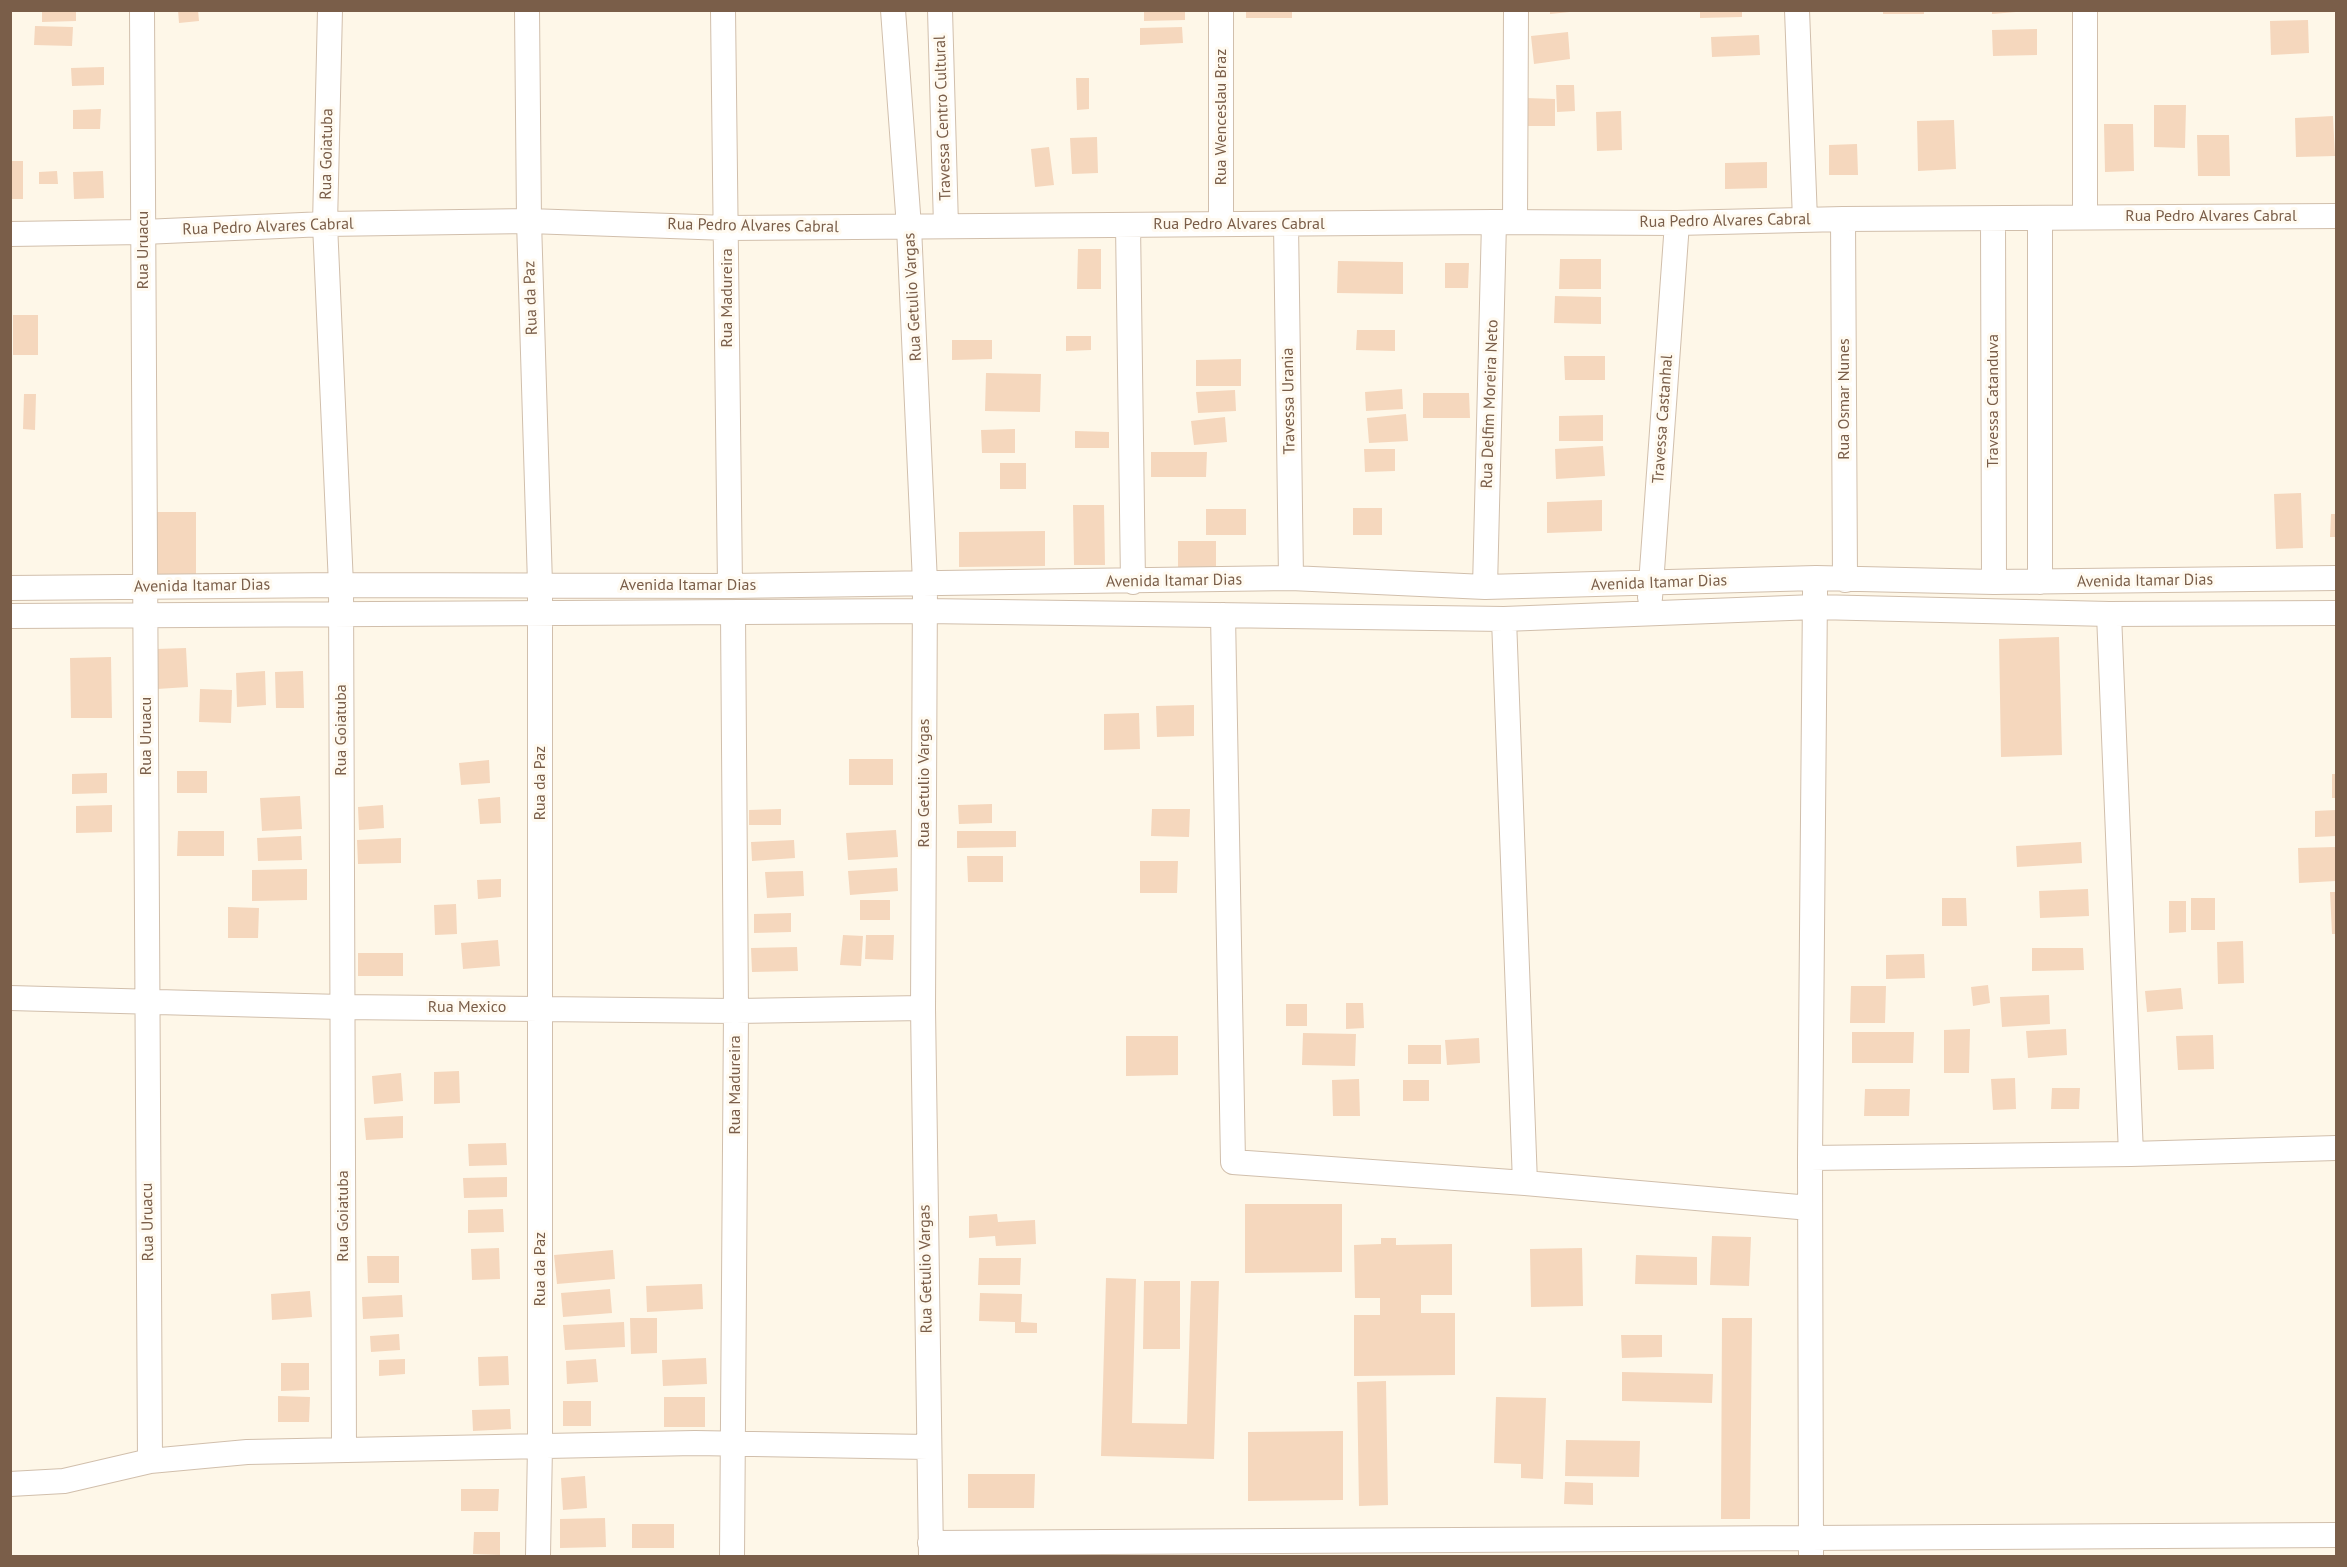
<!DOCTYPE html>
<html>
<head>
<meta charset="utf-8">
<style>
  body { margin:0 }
  #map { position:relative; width:2347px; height:1567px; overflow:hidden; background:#fef7e8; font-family:"PT Sans",sans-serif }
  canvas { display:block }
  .frame { position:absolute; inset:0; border:12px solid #7a5e49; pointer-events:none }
</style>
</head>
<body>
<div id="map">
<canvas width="2347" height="1567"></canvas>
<div class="frame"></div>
</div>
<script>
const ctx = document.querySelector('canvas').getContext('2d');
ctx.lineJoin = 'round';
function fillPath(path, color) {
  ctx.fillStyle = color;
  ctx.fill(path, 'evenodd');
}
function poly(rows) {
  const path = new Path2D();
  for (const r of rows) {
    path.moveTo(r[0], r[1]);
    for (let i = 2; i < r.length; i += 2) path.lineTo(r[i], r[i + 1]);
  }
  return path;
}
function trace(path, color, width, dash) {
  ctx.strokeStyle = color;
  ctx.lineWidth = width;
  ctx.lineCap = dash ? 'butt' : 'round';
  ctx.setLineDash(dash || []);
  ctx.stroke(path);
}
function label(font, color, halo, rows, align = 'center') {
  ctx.font = font + ' "PT Sans",sans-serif';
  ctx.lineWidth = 6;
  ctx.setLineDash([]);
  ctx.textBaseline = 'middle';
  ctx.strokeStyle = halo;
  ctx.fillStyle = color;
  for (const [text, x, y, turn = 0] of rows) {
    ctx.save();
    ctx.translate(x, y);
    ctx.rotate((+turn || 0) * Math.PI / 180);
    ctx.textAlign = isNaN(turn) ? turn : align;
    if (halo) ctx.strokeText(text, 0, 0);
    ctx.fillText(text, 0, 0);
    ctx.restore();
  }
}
fillPath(poly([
  [42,10,76,10,76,21,42,22],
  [178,10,198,10,199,21,179,23],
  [1144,10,1185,10,1185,20,1144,21],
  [1246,10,1292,10,1292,18,1246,18],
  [1550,10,1570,10,1570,12,1550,14],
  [1700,10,1742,10,1742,17,1700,18],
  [1883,10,1924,10,1924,14,1883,14],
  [1992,10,2016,10,2016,12,1992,14],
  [2308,20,2309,53,2271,55,2270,21],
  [35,26,73,27,72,46,34,45],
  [1182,27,1183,43,1140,45,1140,28],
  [2037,29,2037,55,1993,56,1992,30],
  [1568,32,1570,59,1534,64,1531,36],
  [1759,35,1760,55,1712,57,1711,37],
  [104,67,104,85,72,86,71,68],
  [1076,78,1089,78,1089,109,1077,110],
  [1556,85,1574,85,1575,111,1557,112],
  [1526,98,1555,99,1555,126,1525,126],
  [2154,105,2186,105,2185,148,2154,147],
  [101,109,100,129,73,129,73,110],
  [1621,111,1622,150,1597,151,1596,112],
  [2333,116,2335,156,2296,157,2295,118],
  [1954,120,1956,169,1918,171,1917,121],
  [2104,124,2133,124,2134,171,2105,172],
  [2197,135,2229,135,2230,176,2198,176],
  [1097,137,1098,173,1072,174,1070,138],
  [1857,144,1858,175,1829,175,1829,145],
  [1049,147,1054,185,1035,187,1031,149],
  [10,161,23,161,23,199,10,199],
  [1767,162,1767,188,1725,189,1725,163],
  [57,171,58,184,39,184,39,172],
  [103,171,104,198,74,199,73,172],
  [1078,249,1101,249,1101,289,1077,289],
  [1560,259,1601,259,1601,289,1559,289],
  [1338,261,1403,262,1403,294,1337,293],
  [1445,263,1469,263,1468,288,1445,288],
  [1555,296,1601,297,1601,324,1554,323],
  [13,315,38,315,38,355,13,355],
  [1357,330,1395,330,1395,351,1356,350],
  [1066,336,1091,336,1091,350,1066,351],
  [952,340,992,340,992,359,952,360],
  [1564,356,1605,356,1605,380,1565,380],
  [1241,359,1241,386,1196,386,1196,360],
  [986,373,1041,374,1040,412,985,411],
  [1402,389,1403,409,1366,411,1365,392],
  [1235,390,1236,411,1198,413,1196,392],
  [1423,393,1469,393,1470,418,1423,418],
  [24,394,36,394,35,430,23,429],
  [1406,414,1408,441,1369,443,1367,418],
  [1603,415,1603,441,1559,441,1559,416],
  [1225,417,1227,442,1194,445,1191,421],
  [1015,429,1015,453,982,453,981,430],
  [1075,431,1109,432,1109,448,1075,448],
  [1603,446,1605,476,1556,479,1555,449],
  [1364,449,1395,449,1395,471,1365,472],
  [1151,452,1207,452,1206,477,1151,477],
  [1000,463,1026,463,1026,489,1000,489],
  [2301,493,2303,548,2276,549,2274,494],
  [1602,500,1602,531,1547,533,1547,502],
  [1073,505,1104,505,1105,565,1074,565],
  [1353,508,1382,508,1382,535,1353,535],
  [1206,509,1246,509,1246,535,1206,535],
  [157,512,196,512,196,582,156,582],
  [2331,514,2336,514,2336,537,2330,537],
  [1045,531,1045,566,959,567,959,532],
  [1178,541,1216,541,1216,569,1178,569],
  [2059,637,2062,755,2001,757,1999,639],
  [186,648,188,687,157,689,156,649],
  [111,657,112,718,71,718,70,658],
  [265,671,266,705,237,707,236,673],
  [303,671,304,708,276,708,275,672],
  [200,689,232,690,231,723,199,722],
  [1194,705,1194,736,1157,737,1156,706],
  [1139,713,1140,749,1104,750,1104,714],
  [849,759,893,759,893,785,849,785],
  [489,760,490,783,461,785,459,763],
  [177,771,207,771,207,793,177,793],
  [107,773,107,793,72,794,72,774],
  [2332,774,2336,774,2336,798,2332,798],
  [300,796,302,829,262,831,260,798],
  [500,797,501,823,480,824,478,799],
  [992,804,992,823,959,824,958,805],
  [112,805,112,832,76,833,76,806],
  [383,805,384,828,359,830,358,807],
  [781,809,781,825,749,825,749,810],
  [1152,809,1190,809,1189,837,1151,836],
  [2336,810,2336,836,2315,837,2315,811],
  [896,830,898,857,848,860,846,833],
  [178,831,224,831,224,856,177,856],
  [957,831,1016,831,1016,847,957,848],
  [301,836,302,860,258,861,257,838],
  [401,838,401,863,358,864,357,840],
  [794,840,795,858,752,861,751,842],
  [2081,842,2082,863,2017,867,2016,846],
  [2336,847,2336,881,2299,883,2298,848],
  [967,856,1003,856,1003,882,968,882],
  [1140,861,1178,861,1177,893,1140,893],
  [897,868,898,891,850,895,848,871],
  [307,869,307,900,252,901,252,870],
  [803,871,804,896,767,898,765,872],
  [501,879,501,897,478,899,477,880],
  [2088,889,2089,916,2040,918,2039,891],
  [2330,892,2336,892,2336,934,2332,934],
  [1942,898,1966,898,1967,926,1942,926],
  [2191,898,2215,898,2215,930,2191,930],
  [860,900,890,900,890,920,860,920],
  [2169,901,2186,901,2186,932,2169,933],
  [456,904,457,934,435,935,434,905],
  [228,907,259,908,258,938,228,938],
  [791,913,791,932,754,933,754,914],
  [843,935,863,936,861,966,840,965],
  [866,935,894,935,893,960,865,959],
  [498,940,500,966,463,969,461,943],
  [2243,941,2244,983,2218,984,2217,942],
  [797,947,798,971,752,972,751,948],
  [2032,948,2083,948,2084,970,2032,971],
  [358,953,403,953,403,976,358,976],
  [1924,954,1925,978,1886,979,1886,955],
  [1988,985,1990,1003,1973,1006,1971,987],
  [1851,986,1886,986,1885,1023,1850,1023],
  [2181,988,2183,1009,2147,1012,2145,991],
  [2049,995,2050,1024,2002,1027,2000,997],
  [1346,1003,1363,1003,1364,1028,1346,1029],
  [1286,1004,1307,1004,1307,1026,1286,1026],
  [1970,1029,1969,1073,1944,1073,1944,1030],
  [2066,1029,2067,1055,2028,1058,2026,1031],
  [1852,1032,1914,1032,1913,1063,1852,1063],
  [1303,1033,1356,1034,1355,1066,1302,1065],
  [2213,1035,2214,1069,2178,1070,2176,1036],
  [1126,1036,1178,1036,1178,1075,1126,1076],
  [1479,1038,1480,1063,1447,1065,1445,1040],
  [1408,1045,1441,1045,1441,1064,1408,1064],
  [459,1071,460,1103,434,1104,434,1072],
  [401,1073,403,1101,374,1104,372,1076],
  [2015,1078,2016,1109,1993,1110,1991,1079],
  [1359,1079,1360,1116,1333,1116,1332,1080],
  [1403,1080,1429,1080,1429,1101,1403,1101],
  [2052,1088,2080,1088,2079,1109,2051,1109],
  [1865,1089,1910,1089,1909,1116,1864,1116],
  [403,1116,403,1138,366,1140,364,1118],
  [506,1143,507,1165,469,1166,468,1144],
  [507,1177,507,1197,464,1198,463,1178],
  [1245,1204,1342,1204,1342,1272,1245,1273],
  [503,1209,504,1232,468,1233,468,1210],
  [997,1214,998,1222,1035,1220,1036,1244,996,1246,995,1236,969,1238,969,1216],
  [1712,1236,1751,1237,1749,1286,1710,1285],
  [1381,1238,1396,1238,1396,1245,1452,1244,1452,1295,1421,1295,1421,1313,1455,1313,1455,1375,1354,1376,1354,1315,1380,1315,1380,1298,1355,1298,1354,1245,1381,1244],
  [499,1248,500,1279,472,1280,471,1249],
  [1582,1248,1583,1306,1531,1307,1530,1249],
  [613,1250,615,1279,557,1284,554,1255],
  [1636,1255,1697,1257,1697,1285,1635,1284],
  [367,1256,399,1256,399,1283,368,1283],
  [979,1258,1021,1258,1020,1285,978,1285],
  [1106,1278,1136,1279,1132,1423,1187,1424,1191,1281,1219,1281,1214,1459,1101,1456],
  [1144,1281,1180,1281,1180,1349,1143,1349],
  [702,1284,703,1309,647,1312,646,1286],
  [610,1289,612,1313,563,1317,561,1293],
  [310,1291,312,1317,272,1320,271,1294],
  [980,1293,1022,1294,1021,1322,1037,1323,1037,1333,1015,1333,1015,1322,979,1321],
  [402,1295,403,1317,363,1319,362,1297],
  [630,1318,657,1318,657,1353,631,1354],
  [1722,1318,1752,1318,1750,1519,1721,1519],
  [624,1322,625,1347,565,1350,563,1325],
  [399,1334,400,1350,371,1352,370,1336],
  [1621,1335,1662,1335,1662,1357,1622,1358],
  [508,1356,509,1385,479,1386,478,1357],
  [706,1358,707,1384,663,1386,662,1360],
  [405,1359,405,1374,379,1376,379,1360],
  [596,1359,598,1382,567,1384,566,1361],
  [281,1363,309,1363,309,1390,281,1391],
  [1622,1372,1713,1374,1712,1403,1622,1401],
  [1386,1381,1388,1505,1359,1506,1357,1382],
  [278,1396,310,1397,309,1422,278,1422],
  [664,1397,705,1397,705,1427,664,1427],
  [1496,1397,1546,1398,1543,1479,1521,1478,1521,1464,1494,1463],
  [563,1401,591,1401,591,1426,563,1426],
  [510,1409,511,1429,473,1431,472,1410],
  [1343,1431,1343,1500,1248,1501,1248,1432],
  [1566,1440,1640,1441,1639,1477,1565,1476],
  [968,1474,1035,1474,1034,1508,968,1508],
  [585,1476,587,1508,563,1510,561,1478],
  [1565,1482,1593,1483,1593,1505,1564,1504],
  [461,1489,499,1489,498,1511,461,1511],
  [605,1518,606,1547,560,1548,560,1519],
  [632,1524,674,1524,674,1548,632,1548],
  [474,1532,500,1532,500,1555,473,1554]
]), '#f5d7bd');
const street = poly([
  [142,10,150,1461],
  [330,10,325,224,341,585,344,1450],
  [527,10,529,221,540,584,540,1446,538,1556],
  [723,10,730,586],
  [893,10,909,227,925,583,923,1008,931,1556],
  [940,10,946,226],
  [1221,10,1221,223],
  [1797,10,1805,220],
  [2085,217,2085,10],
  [1843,219,1845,580],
  [1993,220,1994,582],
  [1515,222,1516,10],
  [1286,224,1291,578],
  [1128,225,1133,582],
  [10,234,143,232,325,224,529,221,727,228,1494,222,1677,223,1843,219,2336,216],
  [2040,582,2040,218],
  [1485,587,1494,222],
  [10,588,341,585,730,586,1291,578,1485,587,1816,578,1994,582,2336,578],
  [1650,598,1677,223],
  [2109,614,2131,1154],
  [1223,615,1233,1162,1525,1183,1810,1208],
  [10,616,925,611,1504,619,1815,607,2109,614,2336,613],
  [1504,619,1525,1183],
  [10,998,341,1007,736,1011,923,1008],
  [1810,1158,2131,1154,2336,1148],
  [10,1484,64,1481,150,1461,247,1452,695,1443,928,1447],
  [930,1543,2336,1535],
  [732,1556,736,1011,733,614],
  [1811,1556,1810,1158,1815,592]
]);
trace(street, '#d1bfac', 26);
trace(street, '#fff', 24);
label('16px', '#7a5e49', '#fffaf0', [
  ["Rua Wenceslau Braz",1221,117,-90],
  ["Travessa Centro Cultural",943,118,-92],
  ["Rua Goiatuba",327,154,-89],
  ["Rua Pedro Alvares Cabral",2211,216],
  ["Rua Pedro Alvares Cabral",1725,221,-1],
  ["Rua Pedro Alvares Cabral",1239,224],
  ["Rua Pedro Alvares Cabral",753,226,1],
  ["Rua Pedro Alvares Cabral",268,227,-2],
  ["Rua Uruacu",143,250,-90],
  ["Rua Getulio Vargas",913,297,-93],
  ["Rua da Paz",531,298,-92],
  ["Rua Madureira",727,298,-90],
  ["Rua Osmar Nunes",1844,399,-90],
  ["Travessa Urania",1289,401,-91],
  ["Travessa Catanduva",1993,401,-90],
  ["Rua Delfim Moreira Neto",1490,404,-88],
  ["Travessa Castanhal",1663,419,-86],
  ["Avenida Itamar Dias",1174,581,-1],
  ["Avenida Itamar Dias",2145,581,-1],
  ["Avenida Itamar Dias",1659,583,-2],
  ["Avenida Itamar Dias",688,585],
  ["Avenida Itamar Dias",202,586,-1],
  ["Rua Goiatuba",341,730,-90],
  ["Rua Uruacu",146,736,-90],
  ["Rua da Paz",540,783,-90],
  ["Rua Getulio Vargas",924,783,-90],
  ["Rua Mexico",467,1007],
  ["Rua Madureira",735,1085,-90],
  ["Rua Goiatuba",343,1216,-90],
  ["Rua Uruacu",148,1222,-91],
  ["Rua da Paz",540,1269,-90],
  ["Rua Getulio Vargas",926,1269,-91]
]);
</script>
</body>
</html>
